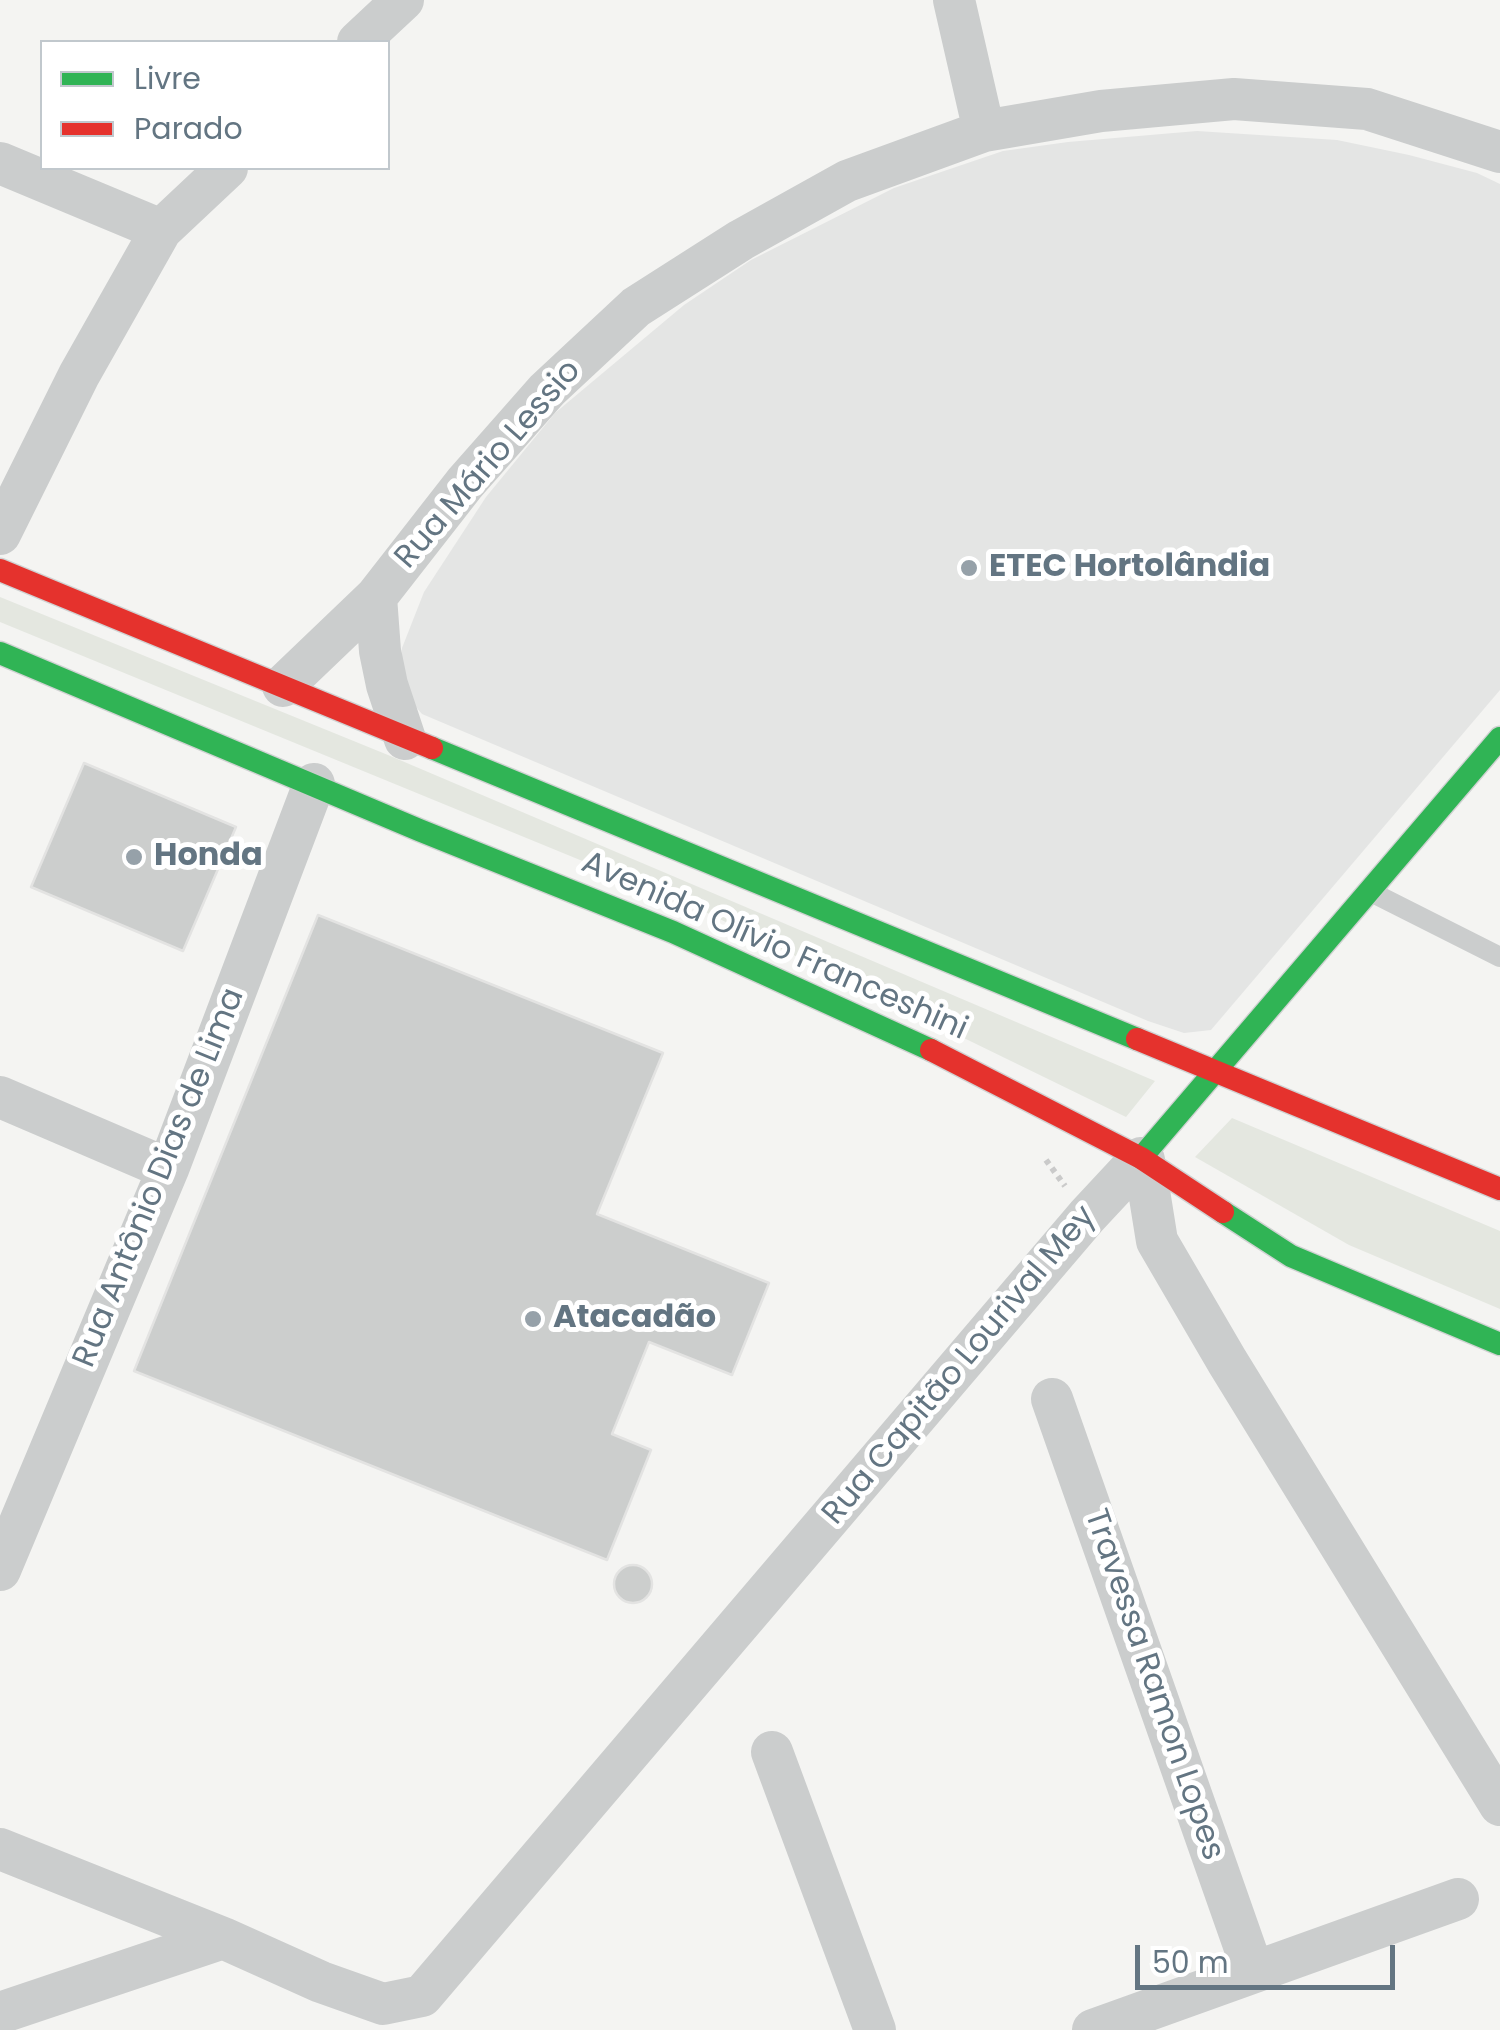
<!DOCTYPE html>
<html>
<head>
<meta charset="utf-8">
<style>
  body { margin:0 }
  #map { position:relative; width:1500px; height:2030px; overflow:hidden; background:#f4f4f2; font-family:Poppins,sans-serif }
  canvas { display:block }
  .legend { position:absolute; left:40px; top:40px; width:350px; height:130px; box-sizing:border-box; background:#fff; border:2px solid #c1c8cd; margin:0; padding:12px 18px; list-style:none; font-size:30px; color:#637582 }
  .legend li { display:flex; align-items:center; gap:20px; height:50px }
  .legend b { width:50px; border:2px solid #c1c8cd }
  .scale { position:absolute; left:1135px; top:1945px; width:260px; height:45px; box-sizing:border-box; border:5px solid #637582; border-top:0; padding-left:12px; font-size:30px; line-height:35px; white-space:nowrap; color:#637582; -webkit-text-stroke:8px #fff; paint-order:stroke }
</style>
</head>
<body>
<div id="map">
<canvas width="1500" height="2030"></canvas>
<ul class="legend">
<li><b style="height:12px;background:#30b455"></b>Livre</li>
<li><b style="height:12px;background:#e5322d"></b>Parado</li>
</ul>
<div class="scale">50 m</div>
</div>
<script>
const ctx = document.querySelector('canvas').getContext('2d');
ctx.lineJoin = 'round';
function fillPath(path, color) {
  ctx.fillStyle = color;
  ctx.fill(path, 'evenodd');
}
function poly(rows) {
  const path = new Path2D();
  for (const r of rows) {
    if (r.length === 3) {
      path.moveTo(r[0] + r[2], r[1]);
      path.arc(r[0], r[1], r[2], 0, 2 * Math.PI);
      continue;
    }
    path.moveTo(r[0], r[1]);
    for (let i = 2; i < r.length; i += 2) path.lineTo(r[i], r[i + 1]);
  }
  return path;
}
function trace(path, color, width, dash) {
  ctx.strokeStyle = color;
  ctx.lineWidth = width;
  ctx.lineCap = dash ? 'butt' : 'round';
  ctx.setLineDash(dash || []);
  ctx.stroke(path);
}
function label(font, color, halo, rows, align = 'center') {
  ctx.font = font + ' Poppins,sans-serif';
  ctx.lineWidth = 10;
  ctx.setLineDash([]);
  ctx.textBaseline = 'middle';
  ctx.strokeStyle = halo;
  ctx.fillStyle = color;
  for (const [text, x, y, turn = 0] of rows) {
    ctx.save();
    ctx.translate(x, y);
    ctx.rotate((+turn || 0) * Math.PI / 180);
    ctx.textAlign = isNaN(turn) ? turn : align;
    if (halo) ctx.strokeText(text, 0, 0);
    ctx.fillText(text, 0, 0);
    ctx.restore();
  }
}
fillPath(poly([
  [1197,131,1337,140,1409,155,1477,173,1500,184,1500,690,1211,1030,1184,1033,1148,1021,422,714,409,699,401,677,402,648,424,592,486,497,555,413,684,305,751,260,894,188,1003,151,1068,142]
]), '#e4e5e4');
fillPath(poly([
  [0,597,388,755,1155,1081,1126,1117,697,908,0,622],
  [1232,1118,1500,1231,1500,1309,1349,1245,1195,1157]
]), '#e4e7e0');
const building = poly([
  [84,763,236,827,183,951,31,887,84,763],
  [318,915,663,1053,597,1214,769,1283,732,1375,649,1342,612,1434,651,1450,607,1560,134,1371,318,915],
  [633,1584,19]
]);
fillPath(building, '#cccecd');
trace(building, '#e3e3e2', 2.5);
const fast = poly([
  [0,653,419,830,673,932,931,1050],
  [432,748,1137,1039],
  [1141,1158,1500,738],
  [1223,1212,1291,1256,1500,1344]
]);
const jam = poly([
  [0,570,432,748],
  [1137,1039,1500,1189],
  [931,1050,1141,1158,1223,1212]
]);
trace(fast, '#d0d2d2', 25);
trace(jam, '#d0d2d2', 25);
trace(poly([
  [1046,1160,1065,1186]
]), '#cacaca', 6, [5, 5]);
trace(poly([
  [1373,893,1500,957]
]), '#cbcdcd', 20);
trace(poly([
  [954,0,984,131],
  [358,42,403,0],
  [0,163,161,230],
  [0,534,79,375,161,230,227,168],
  [376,597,380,651,387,685,405,739],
  [283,686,376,597,465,483,547,390,636,307,741,240,847,181,984,131,1101,111,1234,99,1367,109,1500,152],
  [0,1097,168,1169],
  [1144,1160,1157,1241,1227,1361,1500,1805],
  [1052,1399,1253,1971],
  [0,1570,168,1169,314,784],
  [772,1752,875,2030],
  [0,1849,223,1938,321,1982,383,2004,422,1996,1087,1216,1141,1158],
  [0,2013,223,1938],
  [1093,2030,1458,1899]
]), '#cbcdcd', 42);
trace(fast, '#30b455', 22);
trace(jam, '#e5322d', 22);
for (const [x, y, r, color] of [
  [969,568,10,"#96a1a9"],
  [134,857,10,"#96a1a9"],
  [533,1319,10,"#96a1a9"]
]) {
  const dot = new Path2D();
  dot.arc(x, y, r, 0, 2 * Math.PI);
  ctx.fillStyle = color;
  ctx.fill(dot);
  trace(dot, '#fff', 4);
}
label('32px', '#637582', '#fff', [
  ["Rua Mário Lessio",489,465,-49],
  ["Avenida Olívio Franceshini",774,947,24],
  ["Rua Antônio Dias de Lima",160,1178,-68],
  ["Rua Capitão Lourival Mey",960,1366,-50],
  ["Travessa Ramon Lopes",1153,1685,71]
]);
label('bold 32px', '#637582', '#fff', [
  ["ETEC Hortolândia",989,568],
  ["Honda",154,857],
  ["Atacadão",553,1319]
], 'left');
</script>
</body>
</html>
